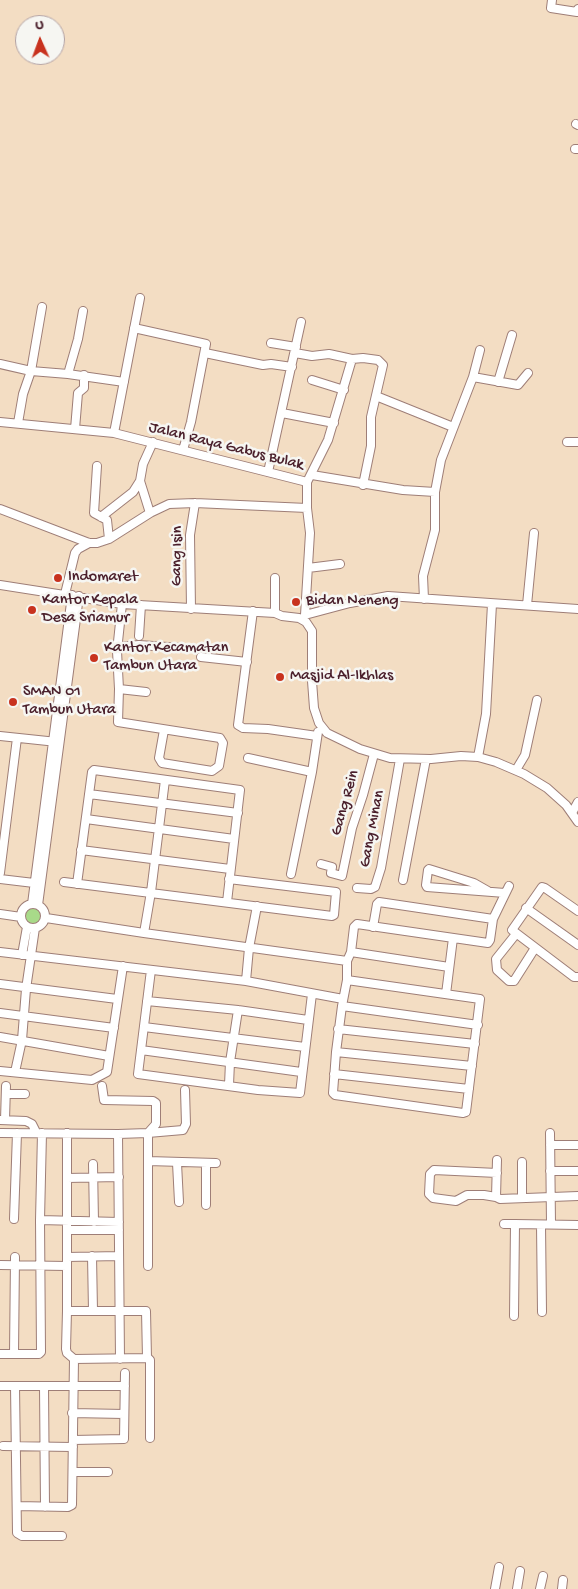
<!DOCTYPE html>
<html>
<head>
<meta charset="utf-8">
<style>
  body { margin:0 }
  #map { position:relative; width:578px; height:1589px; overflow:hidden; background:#f3ddc3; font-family:"Gochi Hand",sans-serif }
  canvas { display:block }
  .north { position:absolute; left:15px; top:15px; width:50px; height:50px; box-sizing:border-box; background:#f6f6f2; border:1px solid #b1a0a2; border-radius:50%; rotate:358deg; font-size:14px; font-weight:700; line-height:20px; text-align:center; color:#4a1f2b }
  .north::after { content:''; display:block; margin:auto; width:18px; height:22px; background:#c8321e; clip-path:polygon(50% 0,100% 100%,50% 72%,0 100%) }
</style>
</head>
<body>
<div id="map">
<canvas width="578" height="1589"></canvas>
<div class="north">U</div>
</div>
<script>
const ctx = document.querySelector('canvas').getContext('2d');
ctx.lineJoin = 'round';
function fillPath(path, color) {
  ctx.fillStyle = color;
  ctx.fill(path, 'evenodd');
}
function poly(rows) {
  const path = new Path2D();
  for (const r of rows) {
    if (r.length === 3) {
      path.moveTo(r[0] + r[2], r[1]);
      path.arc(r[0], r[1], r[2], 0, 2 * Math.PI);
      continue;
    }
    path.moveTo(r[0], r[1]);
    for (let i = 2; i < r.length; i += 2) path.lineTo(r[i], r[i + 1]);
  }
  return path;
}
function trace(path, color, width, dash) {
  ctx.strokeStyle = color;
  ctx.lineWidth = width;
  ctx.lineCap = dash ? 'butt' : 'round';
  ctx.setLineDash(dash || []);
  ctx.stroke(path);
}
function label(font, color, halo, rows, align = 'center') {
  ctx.font = font + ' "Gochi Hand",sans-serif';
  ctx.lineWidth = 5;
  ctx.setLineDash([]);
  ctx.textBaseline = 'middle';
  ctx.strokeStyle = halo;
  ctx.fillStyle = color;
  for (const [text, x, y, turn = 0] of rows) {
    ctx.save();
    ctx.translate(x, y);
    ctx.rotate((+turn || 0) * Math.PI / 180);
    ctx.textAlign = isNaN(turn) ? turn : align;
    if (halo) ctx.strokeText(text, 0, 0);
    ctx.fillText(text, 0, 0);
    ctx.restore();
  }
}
fillPath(poly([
  [30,904,38,905,42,907,46,918,42,925,35,928,32,956,22,955,27,927,22,920,21,912]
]), '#a8da89');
const minor = poly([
  [552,0,551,8,577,12,578,9],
  [576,124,578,125],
  [575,149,578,149],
  [134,328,206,344,191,422,183,450],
  [271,343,296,347],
  [205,353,263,365,271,364,292,367],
  [295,353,312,356,329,354,352,359,363,358,378,360,383,365,371,417,371,446,363,485],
  [0,364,31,371,68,374,78,339,83,311],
  [68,374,124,382],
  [473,377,518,385,528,373],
  [312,380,344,390],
  [498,382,512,335],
  [376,396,453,427],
  [282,413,334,423],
  [0,422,114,433,307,482,307,508,310,533,305,615,303,619],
  [18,423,23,394,31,371,42,307],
  [75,429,78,393,84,388,84,375],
  [114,433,140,298],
  [567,442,578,442],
  [97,466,94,513,107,520,109,539],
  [268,472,301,322],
  [312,475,403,490,435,492],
  [140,481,150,513],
  [307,482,328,440,352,359],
  [0,509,89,543,97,543,109,539,150,513,169,504,195,503,307,508],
  [101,517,133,492,140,481,143,464,153,442],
  [308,568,340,564],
  [0,585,122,604,275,613,282,616,299,618,306,622,312,631,312,681,314,708,319,723,327,733,360,749,390,758,431,759,461,756,478,757,496,762,524,774,547,788,566,805,578,822],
  [65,594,75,553,78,549,89,543],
  [424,599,423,576,435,530,435,492,441,460,473,377,480,350],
  [122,604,117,651,119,689,118,722,220,738,223,743,219,766,212,771,162,763,159,758,164,730],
  [527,605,534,533],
  [191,609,190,535,195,503],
  [253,611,238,725,243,728,268,729,317,736],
  [275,613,275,578],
  [305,615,350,603,388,596,578,609],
  [139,636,141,605],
  [117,647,139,645,182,648],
  [201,657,247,662],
  [119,689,146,692],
  [0,736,57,742],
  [478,757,486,714,492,604],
  [248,758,312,772,318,732],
  [516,770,525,755,537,700],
  [89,794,238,813],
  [572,813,578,802],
  [86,819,234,839],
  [81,850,230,869],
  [321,864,332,867,331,873,342,876,352,828,363,795,374,754],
  [0,873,17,738],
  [291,874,312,772],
  [0,879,34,883],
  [403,880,426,759],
  [64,882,332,916,334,915,336,892,229,879],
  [77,884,92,772,94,770,240,790,227,902],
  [357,888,371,889,375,887,381,868,400,759],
  [488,891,474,883,429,869,428,870,426,885,427,887,505,893],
  [33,916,12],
  [32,904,72,595],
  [38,905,79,596],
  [526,908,578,945],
  [578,911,545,888,542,887,512,930,574,977,578,977],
  [0,914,21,917],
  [46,918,144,933,347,961],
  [373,927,377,904,379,902,493,919],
  [144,933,151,892,165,780],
  [516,934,496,959,497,970,509,981,514,981,535,948],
  [0,952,246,981,343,999],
  [351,952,449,967],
  [22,955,27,927],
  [151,970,138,1074,258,1090,300,1093,312,994],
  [347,980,480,999,466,1112,463,1113,335,1095,333,1093,336,1052,342,1006,347,980,347,961,351,952,354,927,357,924,488,943,490,940,493,919,509,886],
  [246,981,249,948,257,906],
  [0,984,117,999],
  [446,994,453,938],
  [147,1001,238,1010,308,1020],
  [342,1006,478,1025],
  [0,1013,114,1028],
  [144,1027,305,1047],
  [338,1029,475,1044],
  [0,1037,109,1056],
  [141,1050,301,1072],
  [336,1052,472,1066],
  [0,1071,92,1080,107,1072,123,966],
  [15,1072,22,1040,26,989,35,928],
  [334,1074,469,1089],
  [229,1085,230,1062,238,1010],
  [102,1086,104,1100,153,1101,156,1103,156,1124,148,1133,148,1266],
  [6,1094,25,1094],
  [0,1120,26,1121,32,1124,36,1132],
  [5,1120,6,1086],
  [0,1133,118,1134,148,1133,183,1130,186,1124,185,1090],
  [67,1133,67,1311,66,1349,67,1353,74,1359],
  [550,1133,551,1224],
  [118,1134,120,1359],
  [550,1145,578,1145],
  [497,1160,496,1197,500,1199,578,1196],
  [148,1161,216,1163],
  [522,1162,522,1198],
  [177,1163,179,1202],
  [206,1163,206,1205],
  [93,1164,94,1222],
  [550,1171,578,1171],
  [67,1178,119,1177],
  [496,1197,484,1195,467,1195,456,1201,433,1198,429,1194,430,1174,434,1170,497,1173],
  [14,1219,17,1133],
  [40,1220,119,1222],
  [504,1224,515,1224],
  [541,1225,542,1312],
  [67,1230,119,1230],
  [92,1256,93,1311],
  [67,1257,119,1256],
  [0,1265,67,1266],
  [67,1311,146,1311,147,1358],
  [514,1316,515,1224,578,1225],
  [0,1354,39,1354,41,1352,40,1220,42,1133],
  [14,1354,15,1257],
  [0,1386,125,1386],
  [15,1386,17,1533,22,1536,62,1536],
  [44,1386,45,1507],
  [72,1413,124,1414],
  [73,1440,124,1439,125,1373],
  [3,1446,73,1447],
  [73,1472,108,1472],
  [17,1506,68,1507,72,1505,74,1359,148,1358,150,1360,150,1438],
  [495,1589,499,1567],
  [517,1589,520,1571],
  [540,1589,543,1576],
  [562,1589,563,1580]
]);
trace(minor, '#9e7e77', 10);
trace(minor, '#fff', 8);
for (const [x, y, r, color] of [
  [58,578,5,"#c8321e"],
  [296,602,5,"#c8321e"],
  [32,610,5,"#c8321e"],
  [94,658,5,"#c8321e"],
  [280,677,5,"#c8321e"],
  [13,702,5,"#c8321e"]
]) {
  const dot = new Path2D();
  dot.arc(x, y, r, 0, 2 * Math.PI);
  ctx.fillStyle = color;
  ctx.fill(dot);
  trace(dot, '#f6f6f2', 2);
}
label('16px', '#4a1f2b', '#f6f6f2', [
  ["Jalan Raya Gabus Bulak",226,447,14],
  ["Gang Isin",178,556,-89],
  ["Gang Rein",346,803,-74],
  ["Gang Minan",373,829,-79]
]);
label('16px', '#4a1f2b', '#f6f6f2', [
  ["Indomaret",68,578],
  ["Kantor Kepala",42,601],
  ["Desa Sriamur",42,619],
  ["Bidan Neneng",306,602],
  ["Kantor Kecamatan",104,649],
  ["Tambun Utara",104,667],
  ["Masjid Al-Ikhlas",290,677],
  ["SMAN 01",23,693],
  ["Tambun Utara",23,711]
], 'left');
</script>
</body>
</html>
